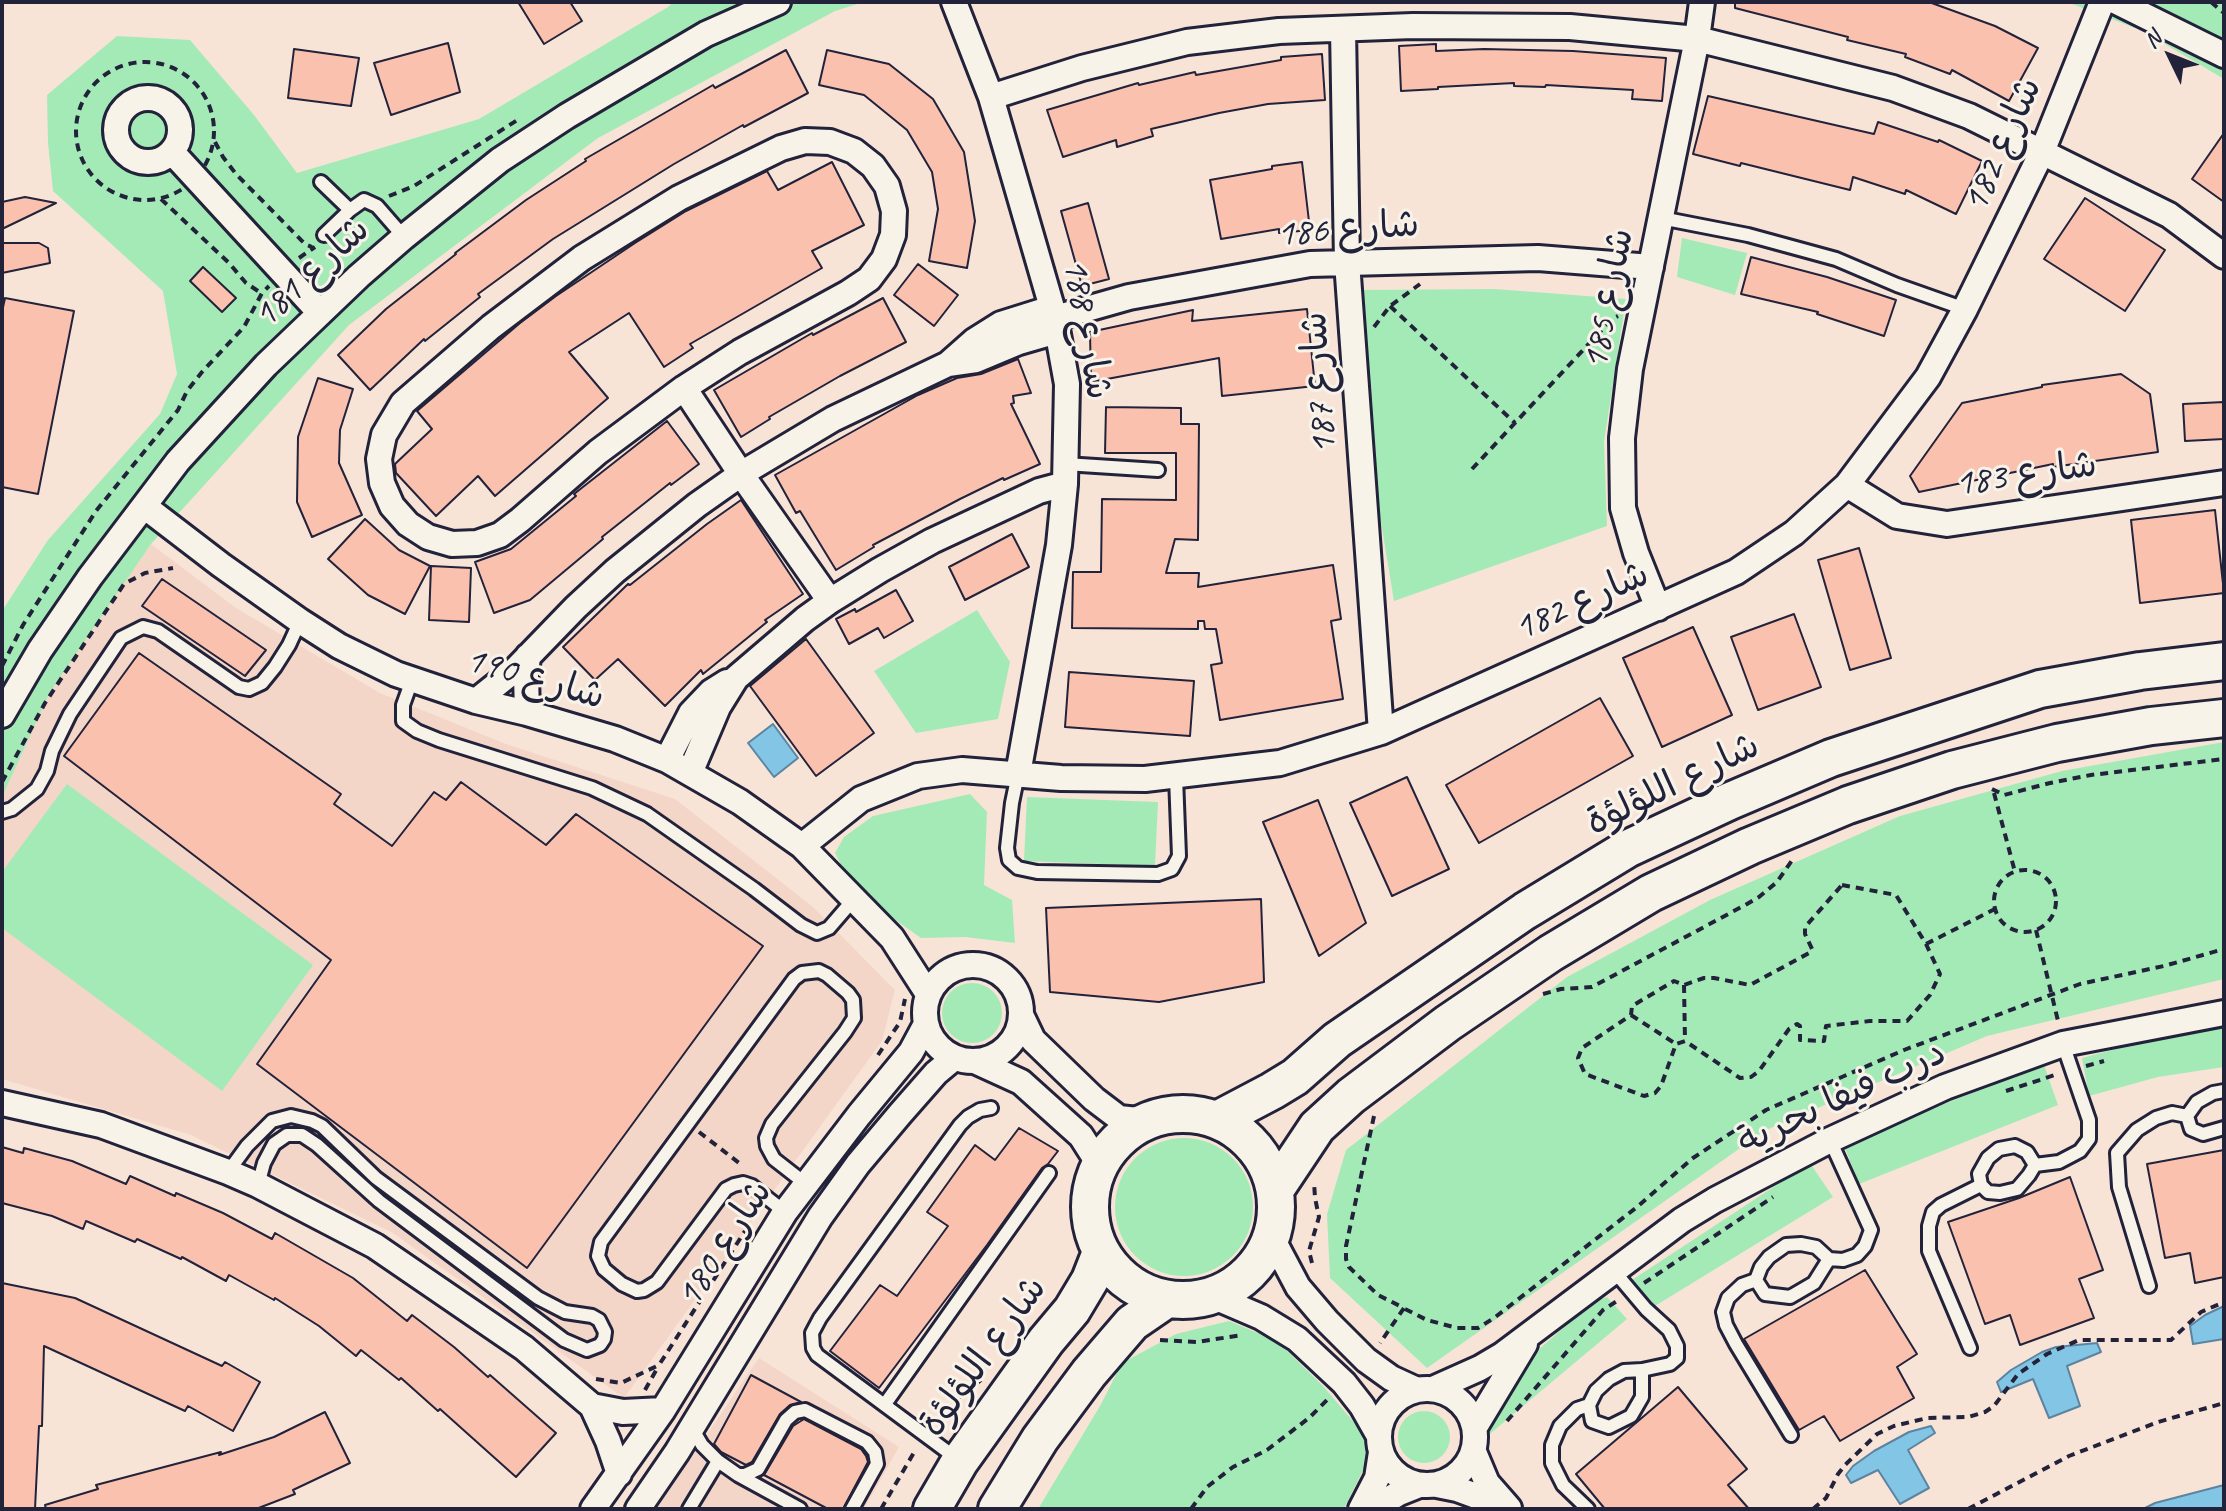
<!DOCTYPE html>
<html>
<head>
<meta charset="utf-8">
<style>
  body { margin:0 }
  #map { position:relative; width:2226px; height:1511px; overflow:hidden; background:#f8e4d7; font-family:Caveat,sans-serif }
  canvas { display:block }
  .frame { position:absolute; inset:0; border:4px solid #22223b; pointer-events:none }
  .north { position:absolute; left:2130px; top:16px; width:80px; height:80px; -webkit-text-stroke:6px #f7f3e8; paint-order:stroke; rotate:313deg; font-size:22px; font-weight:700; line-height:32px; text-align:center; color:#22223b }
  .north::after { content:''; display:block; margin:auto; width:28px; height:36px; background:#22223b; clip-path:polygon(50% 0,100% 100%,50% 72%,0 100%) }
</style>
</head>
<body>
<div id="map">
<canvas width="2226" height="1511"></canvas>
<div class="frame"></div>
<div class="north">N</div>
</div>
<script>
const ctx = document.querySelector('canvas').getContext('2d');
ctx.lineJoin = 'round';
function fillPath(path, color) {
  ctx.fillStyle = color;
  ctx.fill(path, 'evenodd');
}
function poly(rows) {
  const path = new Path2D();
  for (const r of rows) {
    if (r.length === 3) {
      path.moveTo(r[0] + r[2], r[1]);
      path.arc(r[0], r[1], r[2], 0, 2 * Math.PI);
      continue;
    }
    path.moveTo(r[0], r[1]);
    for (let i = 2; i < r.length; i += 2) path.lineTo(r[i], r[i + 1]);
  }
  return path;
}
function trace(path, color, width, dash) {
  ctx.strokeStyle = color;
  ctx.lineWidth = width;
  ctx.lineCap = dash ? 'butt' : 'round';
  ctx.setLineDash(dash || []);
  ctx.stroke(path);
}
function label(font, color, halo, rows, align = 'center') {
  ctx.font = font + ' Caveat,"Playpen Sans Arabic",sans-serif';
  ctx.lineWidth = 6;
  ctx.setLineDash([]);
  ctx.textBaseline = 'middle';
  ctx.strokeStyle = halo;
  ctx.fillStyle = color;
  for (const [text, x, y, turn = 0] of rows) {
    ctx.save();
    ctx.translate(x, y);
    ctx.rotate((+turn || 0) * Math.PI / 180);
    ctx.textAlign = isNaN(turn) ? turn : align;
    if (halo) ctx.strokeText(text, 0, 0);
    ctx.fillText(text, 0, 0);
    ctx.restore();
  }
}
fillPath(poly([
  [151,544,236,608,380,693,506,744,675,799,812,906,895,990,882,1041,624,1398,393,1233,191,1135,2,1079,2,792,50,692],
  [759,1358,899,1447,864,1509,656,1509]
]), '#f4d6c8');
fillPath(poly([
  [673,2,864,2,835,11,598,138,349,325,151,544,50,692,2,797,2,611,48,540,160,414,177,374,163,291,53,191,48,143,47,95,117,36,190,40,254,115,297,173,479,119,668,7],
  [2067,2,2223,2,2224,79,2143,31],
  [1682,238,1747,253,1735,295,1677,277],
  [1495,289,1626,299,1604,442,1607,526,1394,601,1368,444,1360,290],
  [977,610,1010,662,998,719,916,733,874,671],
  [2224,742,2224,979,1987,1036,1766,1130,1427,1368,1330,1278,1327,1214,1346,1150,1567,977,1710,900,1900,816,2062,771],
  [67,784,313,965,222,1091,2,928,2,872],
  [970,794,987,812,984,885,1012,900,1015,943,965,937,921,938,894,919,845,873,835,853,844,837,873,816],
  [1027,797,1158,802,1155,866,1024,861],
  [972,1013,30],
  [2224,1026,2224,1067,2158,1077,2089,1096,2082,1058,2171,1034],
  [2044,1065,2058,1105,1859,1184,1843,1143],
  [1184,1207,69],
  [1810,1163,1833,1197,1650,1309,1632,1280],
  [1607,1297,1627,1319,1485,1438,1492,1408,1513,1372,1594,1301],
  [1229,1321,1277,1341,1323,1386,1369,1440,1372,1452,1344,1509,1038,1509,1100,1406,1122,1363,1176,1334],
  [1424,1437,26]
]), '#a4eab7');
const water = poly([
  [773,724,798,758,774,777,748,743,773,724],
  [2224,1306,2224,1339,2193,1344,2190,1326,2205,1315,2224,1306],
  [2097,1343,2101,1352,2067,1366,2080,1406,2049,1418,2033,1379,2001,1392,1997,1382,2011,1370,2042,1352,2056,1347,2097,1343],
  [1931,1426,1935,1433,1908,1450,1929,1488,1900,1504,1878,1470,1851,1483,1846,1475,1853,1466,1874,1451,1909,1432,1931,1426],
  [2224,1485,2224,1509,2143,1509,2155,1503,2224,1485]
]);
fillPath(water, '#83c5e4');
trace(water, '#5c84a0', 2);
const building = poly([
  [518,2,570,2,582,21,544,44,518,2],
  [1735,2,1929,2,1995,26,2038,48,2009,101,1952,70,1950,74,1905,57,1906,54,1847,40,1848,37,1735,8,1735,2],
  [448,43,460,92,391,115,374,63,448,43],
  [1436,44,1436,51,1484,49,1573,51,1666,58,1662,101,1632,99,1633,90,1546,85,1545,87,1514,86,1514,83,1438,87,1438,89,1401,91,1399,46,1436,44],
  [294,49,359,58,351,106,288,98,294,49],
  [786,50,808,93,744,127,743,125,674,164,553,239,478,294,480,297,425,341,424,339,370,390,338,355,386,309,456,254,455,253,526,200,586,161,585,159,713,85,715,88,786,50],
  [827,50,889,64,933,99,964,152,975,221,967,268,929,261,938,209,932,172,907,130,864,95,819,85,827,50],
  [1322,54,1325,100,1268,104,1219,113,1151,129,1153,136,1117,147,1116,140,1063,157,1047,110,1138,83,1139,85,1195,72,1196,75,1281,60,1281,57,1322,54],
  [1708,96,1874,134,1878,122,1938,142,1939,140,1982,161,1956,214,1906,190,1905,194,1853,177,1850,190,1741,163,1740,166,1693,154,1708,96],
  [2224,133,2224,202,2192,179,2224,133],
  [832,162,864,225,812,251,822,268,690,344,693,348,664,367,629,313,569,352,608,398,495,496,478,476,436,516,396,473,395,464,432,429,417,411,520,323,556,296,635,243,686,211,767,171,778,190,832,162],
  [1302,162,1310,230,1279,233,1279,229,1221,239,1210,180,1272,169,1272,166,1302,162],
  [25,197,56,203,2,229,2,202,25,197],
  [2085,198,2165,250,2125,311,2044,259,2085,198],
  [1088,203,1109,279,1082,286,1061,211,1088,203],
  [2,243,39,243,48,248,50,263,2,273,2,243],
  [1751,257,1827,277,1896,300,1884,336,1817,314,1818,312,1741,294,1751,257],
  [918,264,958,295,934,326,894,295,918,264],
  [203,267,236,298,222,312,190,281,203,267],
  [5,298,74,311,38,494,2,487,2,312,5,298],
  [883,298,906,342,840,376,769,417,770,419,741,437,714,390,812,333,813,335,883,298],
  [1307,309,1315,386,1222,396,1219,358,1091,382,1090,332,1193,310,1192,321,1307,309],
  [1018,359,1031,393,1013,396,1014,403,1011,404,1040,464,1004,480,1003,478,960,499,873,545,874,547,836,570,800,511,796,513,775,475,918,395,957,378,981,374,1018,359],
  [2121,374,2150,394,2158,452,2053,467,2053,464,1919,492,1910,476,1962,403,2042,387,2042,385,2121,374],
  [318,378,353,389,340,430,339,463,362,515,312,537,297,502,298,437,318,378],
  [2224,402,2224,439,2185,441,2183,404,2224,402],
  [1106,407,1181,408,1181,424,1199,424,1198,540,1175,539,1166,573,1199,573,1198,587,1333,565,1341,619,1331,621,1343,699,1220,720,1211,665,1222,663,1216,629,1205,629,1204,621,1198,621,1198,629,1072,628,1073,572,1101,572,1102,499,1176,500,1176,453,1105,453,1106,407],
  [667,421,699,464,671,485,670,483,602,537,603,539,530,600,494,613,475,562,511,549,576,496,574,494,667,421],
  [741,500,803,594,765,620,767,622,703,674,701,670,665,706,618,659,595,680,563,647,628,584,630,585,707,524,741,500],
  [2215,510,2224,593,2140,603,2131,520,2215,510],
  [365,519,399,550,430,566,405,614,368,595,328,559,365,519],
  [1012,534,1029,567,965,600,949,567,1012,534],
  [1859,548,1891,658,1850,670,1818,560,1859,548],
  [431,566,471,568,469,622,429,620,431,566],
  [162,579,266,650,245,676,142,606,162,579],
  [896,590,913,621,884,638,878,628,849,644,836,619,855,609,856,612,896,590],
  [1794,614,1821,687,1758,710,1731,637,1794,614],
  [1693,627,1732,715,1662,747,1623,658,1693,627],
  [806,639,874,733,816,776,750,686,806,639],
  [139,653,341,794,334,804,392,846,434,792,446,800,461,782,546,845,576,814,763,946,527,1268,257,1064,331,960,64,756,139,653],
  [1069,672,1194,681,1190,736,1065,727,1069,672],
  [1600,698,1633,756,1479,843,1446,785,1600,698],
  [1407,777,1449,869,1392,896,1350,803,1407,777],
  [1318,800,1366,923,1319,956,1263,822,1318,800],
  [1261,899,1264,982,1159,1002,1050,992,1046,908,1261,899],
  [1019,1128,1058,1151,1048,1164,1042,1168,987,1245,879,1388,830,1351,880,1285,897,1296,948,1226,927,1212,975,1145,995,1160,1019,1128],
  [2,1147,23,1153,24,1148,72,1161,126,1184,130,1176,175,1196,176,1193,223,1213,272,1239,275,1233,353,1278,407,1321,412,1315,454,1347,488,1377,490,1375,556,1433,516,1477,440,1409,438,1411,401,1378,399,1380,361,1350,356,1356,319,1326,275,1298,274,1300,229,1275,226,1281,182,1257,181,1259,137,1239,135,1242,86,1221,83,1229,52,1216,2,1203,2,1147],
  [2224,1150,2224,1277,2195,1283,2190,1253,2165,1258,2147,1164,2224,1150],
  [2070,1177,2103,1270,2079,1279,2094,1318,2020,1345,2010,1315,1985,1324,1948,1222,2019,1198,2070,1177],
  [1865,1270,1917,1354,1897,1367,1914,1398,1840,1441,1824,1416,1799,1430,1744,1339,1865,1270],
  [2,1283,75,1298,222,1366,225,1362,260,1382,233,1431,188,1406,185,1411,44,1346,42,1426,39,1426,35,1509,2,1509,2,1283],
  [751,1375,801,1402,790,1405,780,1414,752,1462,746,1465,721,1452,714,1444,751,1375],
  [1678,1387,1747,1469,1728,1485,1749,1509,1605,1509,1576,1474,1678,1387],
  [325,1412,350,1463,293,1490,295,1494,256,1509,46,1509,45,1505,98,1489,96,1485,221,1452,219,1455,274,1437,325,1412],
  [804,1419,861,1449,866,1456,868,1462,843,1509,828,1509,764,1475,793,1426,804,1419]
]);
fillPath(building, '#f9c1ae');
trace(building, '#22223b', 2);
const service = poly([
  [321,182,350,210],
  [1661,218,1748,235,1836,259,1897,285,1965,309],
  [324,235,350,210,364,200,377,206,404,237],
  [1065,464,1158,470],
  [412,680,403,705,403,721,417,731,439,740,592,788,647,814,754,889,801,925,817,933,829,928,854,899],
  [1018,774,1012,803,1007,848,1009,860,1018,868,1037,872,1158,874,1172,869,1179,856,1176,777],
  [2,812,12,809,37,789,47,771,52,751,70,714,121,638,143,627,158,631,239,687,249,689,262,683,275,667,289,645,300,621],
  [2224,1091,2213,1093,2197,1102,2187,1116,2191,1129,2203,1134,2224,1128],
  [2015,1146,2027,1152,2035,1165,2029,1175,2017,1189,2000,1193,1988,1192,1981,1185,1979,1174,1988,1158,1999,1149,2015,1146],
  [2035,1165,2059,1162,2080,1151,2089,1139,2089,1120,2063,1044],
  [228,1172,247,1146,272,1121,291,1116,312,1121,322,1126,376,1178,538,1298,565,1312,592,1316,599,1320,605,1332,604,1339,600,1345,587,1350,564,1340,379,1201,317,1145,302,1135,287,1135,274,1144,264,1163,258,1185],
  [785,1212,752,1186,743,1183,734,1185,726,1189,657,1282,644,1290,637,1291,622,1284,604,1269,598,1256,601,1242,794,979,802,973,819,971,827,975,848,993,853,1000,854,1018,845,1032,772,1124,766,1138,767,1146,774,1159,806,1184],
  [1614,1271,1646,1309,1669,1330,1677,1346,1677,1358,1670,1364,1642,1370,1624,1371,1609,1379,1596,1391,1589,1405,1592,1421,1609,1427,1631,1416,1642,1397,1642,1370],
  [1756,1280,1765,1294,1790,1297,1814,1283,1829,1259],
  [2149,1286,2119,1187,2117,1153,2137,1130,2156,1118,2172,1113,2187,1116],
  [1970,1348,1929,1251,1929,1226,1933,1212,1941,1205,1981,1185],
  [885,1404,1049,1173],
  [692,1428,702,1445,718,1461,738,1475,800,1509],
  [1791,1435,1736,1344,1726,1325,1723,1312,1728,1298,1742,1285,1756,1280,1761,1267,1769,1257,1786,1245,1801,1244,1816,1247,1829,1259,1843,1260,1857,1255,1865,1246,1871,1230,1830,1140],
  [956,1458,817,1355,813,1348,812,1333,820,1318,960,1125,968,1117,980,1110,991,1108],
  [738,1475,745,1475,758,1469,786,1420,795,1412,805,1410,867,1442,875,1452,877,1464,852,1509],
  [689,1509,718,1461],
  [1588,1509,1563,1485,1552,1463,1552,1445,1560,1426,1577,1409,1589,1405]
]);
const minor = poly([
  [954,2,991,97,1055,318,1067,384,1065,484,1059,545,1018,774],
  [2117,2,2224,55],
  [1343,29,1347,262,1381,732],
  [991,97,1082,68,1187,42,1279,31,1413,26,1570,27,1697,39,1893,88,1969,116,2169,215,2224,256],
  [148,130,32],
  [805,141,830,142,854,151,873,166,887,186,894,211,893,235,884,259,869,279,848,293,740,352,684,388,598,452,520,520,500,535,477,543,452,544,428,537,408,524,392,506,382,483,379,459,384,435,403,403,491,327,582,258,679,198,781,148,805,141],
  [172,152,320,313],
  [1055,318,1129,297,1310,264,1538,258,1651,267],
  [948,364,976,360,1019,342,1057,331],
  [684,388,741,474,830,601],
  [1847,485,1897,516,1947,524,2224,483],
  [144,506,221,565,300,621,339,646,396,674,476,701,527,713,615,739,667,760,740,802,802,846,892,938,928,994],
  [1658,608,1636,553,1623,508,1622,438,1630,369,1697,39,1702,2],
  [476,701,516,669,576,607,615,571,697,505,741,474,833,419,948,364,974,341,1001,324,1052,308],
  [527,713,526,675,528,656],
  [2,715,40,650,90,577,178,461,266,365,359,276,404,237,500,160,567,116,706,34,778,2],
  [667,760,691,713,711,692,727,682],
  [690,773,718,707,736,678,805,619,830,601,880,570,932,541,1039,491,1065,484],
  [802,846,861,799,918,776,962,770,1061,778,1145,779,1280,763,1381,732,1736,572,1794,533,1847,485,1928,377,1965,309,2042,152,2102,2],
  [973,1013,48],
  [1022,1017,1033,1040,1094,1099,1119,1118,1148,1121],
  [975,1061,1021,1082,1081,1136,1095,1158,1091,1189],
  [2,1103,101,1125,228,1172,258,1185,375,1246,524,1348,592,1406,608,1441,619,1474],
  [1271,1236,1298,1287,1327,1321,1366,1360,1391,1378,1417,1390],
  [1212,1296,1261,1317,1297,1339,1344,1383,1362,1406,1379,1436],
  [1427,1437,48],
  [1433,1389,1480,1368,1502,1355,1682,1220,1715,1200,1830,1140,1945,1087,2063,1044,2224,1013],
  [592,1406,623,1412,663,1410],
  [1475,1427,1525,1344],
  [1474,1452,1487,1483,1508,1507],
  [1437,1485,1457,1489,1509,1508],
  [593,1509,663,1410,785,1212,859,1115,911,1052,926,1024],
  [638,1509,677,1452,820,1217,858,1164,900,1114,936,1073,954,1058],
  [1361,1509,1377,1478,1381,1452],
  [1373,1509,1399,1493,1419,1485]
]);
const secondary = poly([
  [1183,1207,93],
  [1217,1120,1272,1091,1295,1077,1337,1040,1525,911,1627,849,1730,801,1831,758,2040,689,2140,671,2224,661],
  [1275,1190,1317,1127,1351,1096,1448,1023,1551,953,1651,893,1750,846,1848,805,1952,770,2057,743,2151,726,2224,718],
  [932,1509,960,1461,1046,1341,1072,1310,1090,1280,1101,1252],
  [997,1509,1040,1439,1089,1373,1132,1323,1167,1299]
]);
trace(service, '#22223b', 18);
trace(minor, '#22223b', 30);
trace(secondary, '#22223b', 42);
trace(poly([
  [2211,2,2224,13],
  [145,131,69],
  [215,142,223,157,236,174,305,244,312,247],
  [389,196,414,186,519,119],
  [161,199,229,263,246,283,261,293],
  [299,258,315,247],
  [1390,306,1515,423],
  [1374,327,1390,306,1420,284],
  [1472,469,1612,319,1618,316],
  [2,666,23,625,96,511,178,410,187,391,202,372,244,327,262,293,269,286],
  [2,782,45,703,124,584,145,573,173,568],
  [1992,789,2004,795,2050,783,2091,775,2224,759],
  [1994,793,2015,872],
  [2025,901,31],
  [1842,885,1896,895,1926,944,1940,974,1930,995,1907,1021,1870,1021,1826,1026,1824,1041,1800,1040,1800,1026,1797,1024,1789,1029,1759,1071,1751,1077,1740,1078,1685,1041,1676,1044,1661,1086,1655,1093,1644,1096,1585,1074,1578,1058,1582,1048,1631,1015,1632,1006,1674,981,1684,985,1704,978,1714,978,1750,985,1811,952,1812,949,1805,934,1805,927,1842,885],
  [2036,930,2059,1025],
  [1926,944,1995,909],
  [1684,985,1685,1041],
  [1543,994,1561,989,1592,987,1747,904,1759,897,1777,882,1793,859],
  [1631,1015,1676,1044],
  [878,1055,900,1022,905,999],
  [2086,1066,2104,1061],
  [2006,1091,2058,1074],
  [1374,1116,1346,1246,1346,1259,1349,1267,1378,1295,1404,1308,1380,1343],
  [699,1132,743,1166],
  [1078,1237,1079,1206],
  [1312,1263,1309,1251,1319,1217,1315,1198,1314,1182],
  [1644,1283,1773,1197],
  [1405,1309,1427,1320,1457,1328,1478,1328,1494,1318,1637,1207,1693,1158,1766,1110,1904,1050,2080,984,2164,966,2224,949],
  [1160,1340,1197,1342,1242,1335],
  [596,1379,621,1383,659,1365,745,1231],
  [645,1390,658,1367],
  [1507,1421,1603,1310,1620,1299],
  [936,1423,954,1401,981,1380],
  [881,1509,916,1449],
  [1191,1509,1207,1487,1233,1467,1267,1450,1309,1418,1328,1399],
  [1813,1509,1826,1498,1838,1474,1845,1465,1877,1434,1894,1426,1927,1418,1968,1417,1985,1412,1994,1406,2018,1374,2047,1354,2079,1340,2171,1340,2201,1312,2224,1302],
  [1968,1509,2069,1456,2158,1422,2224,1403]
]), '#22223b', 4, [8, 6]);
trace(service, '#f7f3e8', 12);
trace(minor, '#f7f3e8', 24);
trace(secondary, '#f7f3e8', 36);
label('38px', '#22223b', '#f7f3e8', [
  ["شارع 182",2003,145,-66],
  ["شارع 186",1348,230,-4],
  ["شارع 181",312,273,-43],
  ["شارع 185",1609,299,-79],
  ["شارع 188",1086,329,80],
  ["شارع 187",1320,383,-94],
  ["شارع 183",2026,475,-8],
  ["شارع 182",1582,602,-24],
  ["شارع 190",535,679,16],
  ["شارع اللؤلؤة",1673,785,-26],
  ["درب فيفا بحرية",1842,1098,-25],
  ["شارع 180",725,1244,-57],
  ["شارع اللؤلؤة",984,1357,-54]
]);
</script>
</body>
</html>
